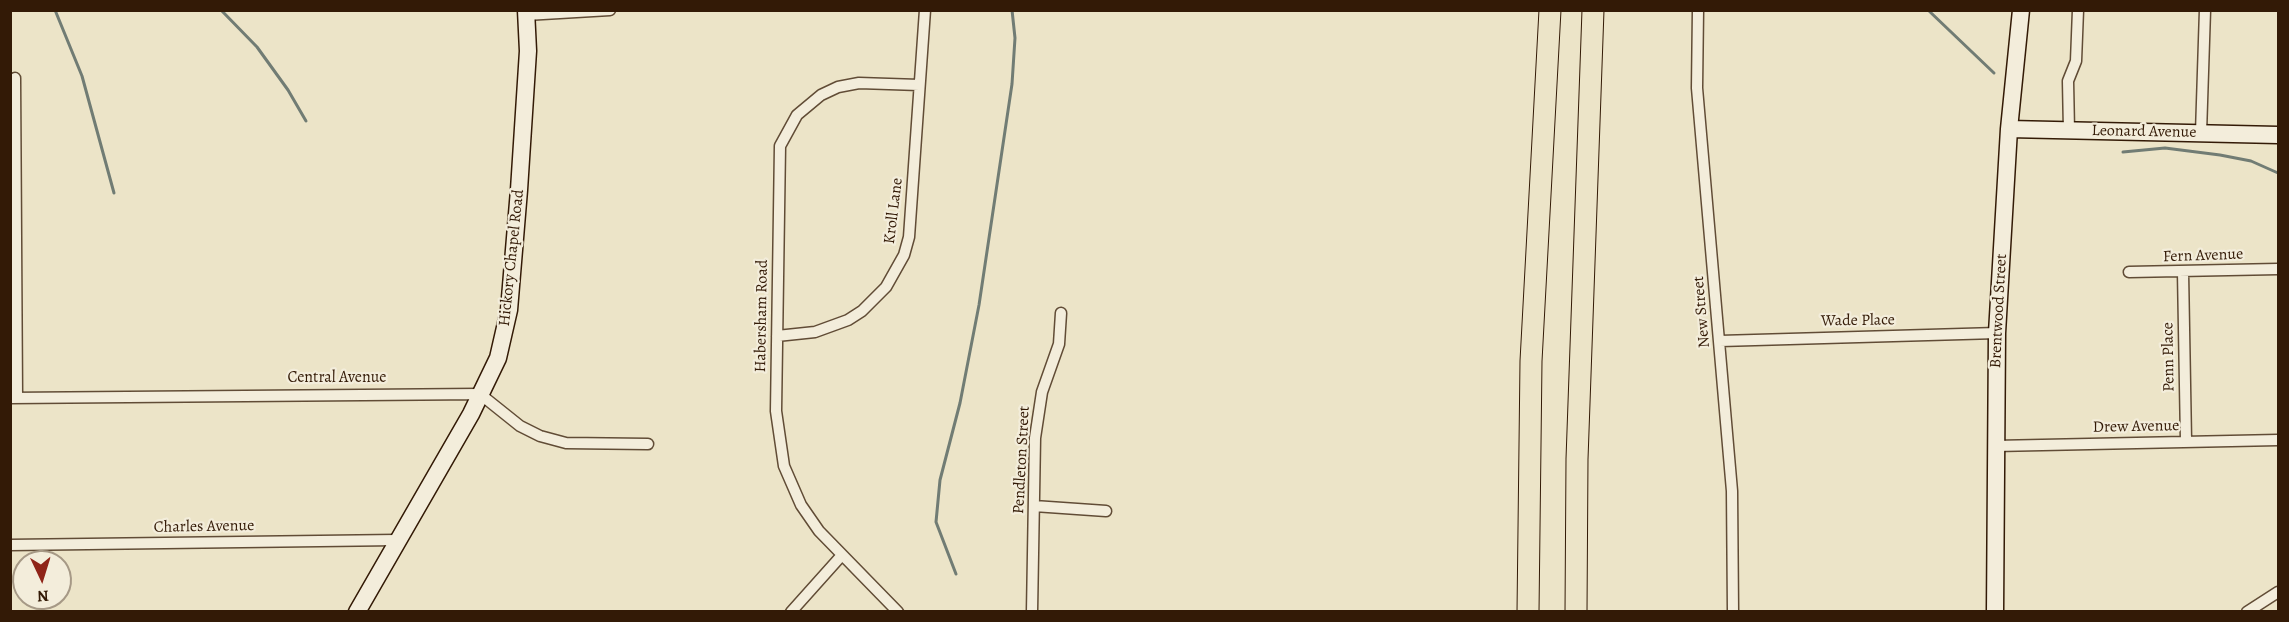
<!DOCTYPE html>
<html>
<head>
<meta charset="utf-8">
<style>
  body { margin:0 }
  #map { position:relative; width:2289px; height:622px; overflow:hidden; background:#ece4c8; font-family:Alegreya,serif }
  canvas { display:block }
  .frame { position:absolute; inset:0; border:12px solid #331a06; pointer-events:none }
  .north { position:absolute; left:12px; top:550px; width:60px; height:60px; box-sizing:border-box; background:#f3eddb; border:2px solid #a69986; border-radius:50%; rotate:176deg; font-size:16px; font-weight:700; line-height:24px; text-align:center; color:#331a06 }
  .north::after { content:''; display:block; margin:auto; width:21px; height:27px; background:#8f2418; clip-path:polygon(50% 0,100% 100%,50% 72%,0 100%) }
</style>
</head>
<body>
<div id="map">
<canvas width="2289" height="622"></canvas>
<div class="frame"></div>
<div class="north">N</div>
</div>
<script>
const ctx = document.querySelector('canvas').getContext('2d');
ctx.lineJoin = 'round';
function poly(rows) {
  const path = new Path2D();
  for (const r of rows) {
    path.moveTo(r[0], r[1]);
    for (let i = 2; i < r.length; i += 2) path.lineTo(r[i], r[i + 1]);
  }
  return path;
}
function trace(path, color, width, dash) {
  ctx.strokeStyle = color;
  ctx.lineWidth = width;
  ctx.lineCap = dash ? 'butt' : 'round';
  ctx.setLineDash(dash || []);
  ctx.stroke(path);
}
function label(font, color, halo, rows, align = 'center') {
  ctx.font = font + ' Alegreya,serif';
  ctx.lineWidth = 4.5;
  ctx.setLineDash([]);
  ctx.textBaseline = 'middle';
  ctx.strokeStyle = halo;
  ctx.fillStyle = color;
  for (const [text, x, y, turn = 0] of rows) {
    ctx.save();
    ctx.translate(x, y);
    ctx.rotate((+turn || 0) * Math.PI / 180);
    ctx.textAlign = isNaN(turn) ? turn : align;
    if (halo) ctx.strokeText(text, 0, 0);
    ctx.fillText(text, 0, 0);
    ctx.restore();
  }
}
trace(poly([
  [55,10,82,76,114,193],
  [221,10,257,47,288,90,306,121],
  [1928,10,1994,73],
  [2123,152,2165,148,2220,155,2251,161,2278,173],
  [956,574,936,522,940,480,960,403,979,305,1012,84,1015,38,1012,10]
]), '#717c74', 3);
const street = poly([
  [1698,10,1697,88,1732,491,1733,612],
  [526,15,610,10],
  [15,78,17,397],
  [2069,131,2068,81,2076,61,2078,10],
  [2201,133,2205,10],
  [2129,272,2278,269],
  [2183,272,2186,441],
  [777,336,815,332,848,320,862,311,886,287,904,255,909,237,925,10],
  [1720,341,1997,333],
  [10,398,480,394,520,426,540,436,566,443,648,444],
  [1995,446,2278,440],
  [1034,506,1106,511],
  [10,545,397,540],
  [791,612,842,555],
  [898,612,819,531,801,505,784,466,776,411,780,146,797,115,821,95,838,87,859,83,919,85],
  [1032,612,1035,438,1042,392,1059,344,1061,313],
  [2247,612,2278,592]
]);
const secondary = poly([
  [2009,129,2278,135],
  [357,612,471,414,498,358,509,310,519,190,528,51,526,10],
  [1995,612,1997,333,2009,129,2021,10]
]);
const highway = poly([
  [1528,612,1531,361,1550,10],
  [1576,612,1577,459,1593,10]
]);
trace(street, '#614c36', 13);
trace(secondary, '#331a06', 19);
trace(highway, '#331a06', 23);
trace(street, '#f3eddb', 10);
trace(secondary, '#f3eddb', 16);
trace(highway, '#ece4c8', 21);
label('16px', '#331a06', '#f3eddb', [
  ["Leonard Avenue",2144,132,1],
  ["Kroll Lane",894,211,-83],
  ["Fern Avenue",2203,256,-2],
  ["Hickory Chapel Road",512,258,-84],
  ["Brentwood Street",1999,311,-87],
  ["New Street",1702,312,-95],
  ["Habersham Road",762,316,-89],
  ["Wade Place",1858,321,-1],
  ["Penn Place",2169,357,-91],
  ["Central Avenue",337,378],
  ["Drew Avenue",2136,427,-1],
  ["Pendleton Street",1022,460,-87],
  ["Charles Avenue",204,527,-1]
]);
</script>
</body>
</html>
